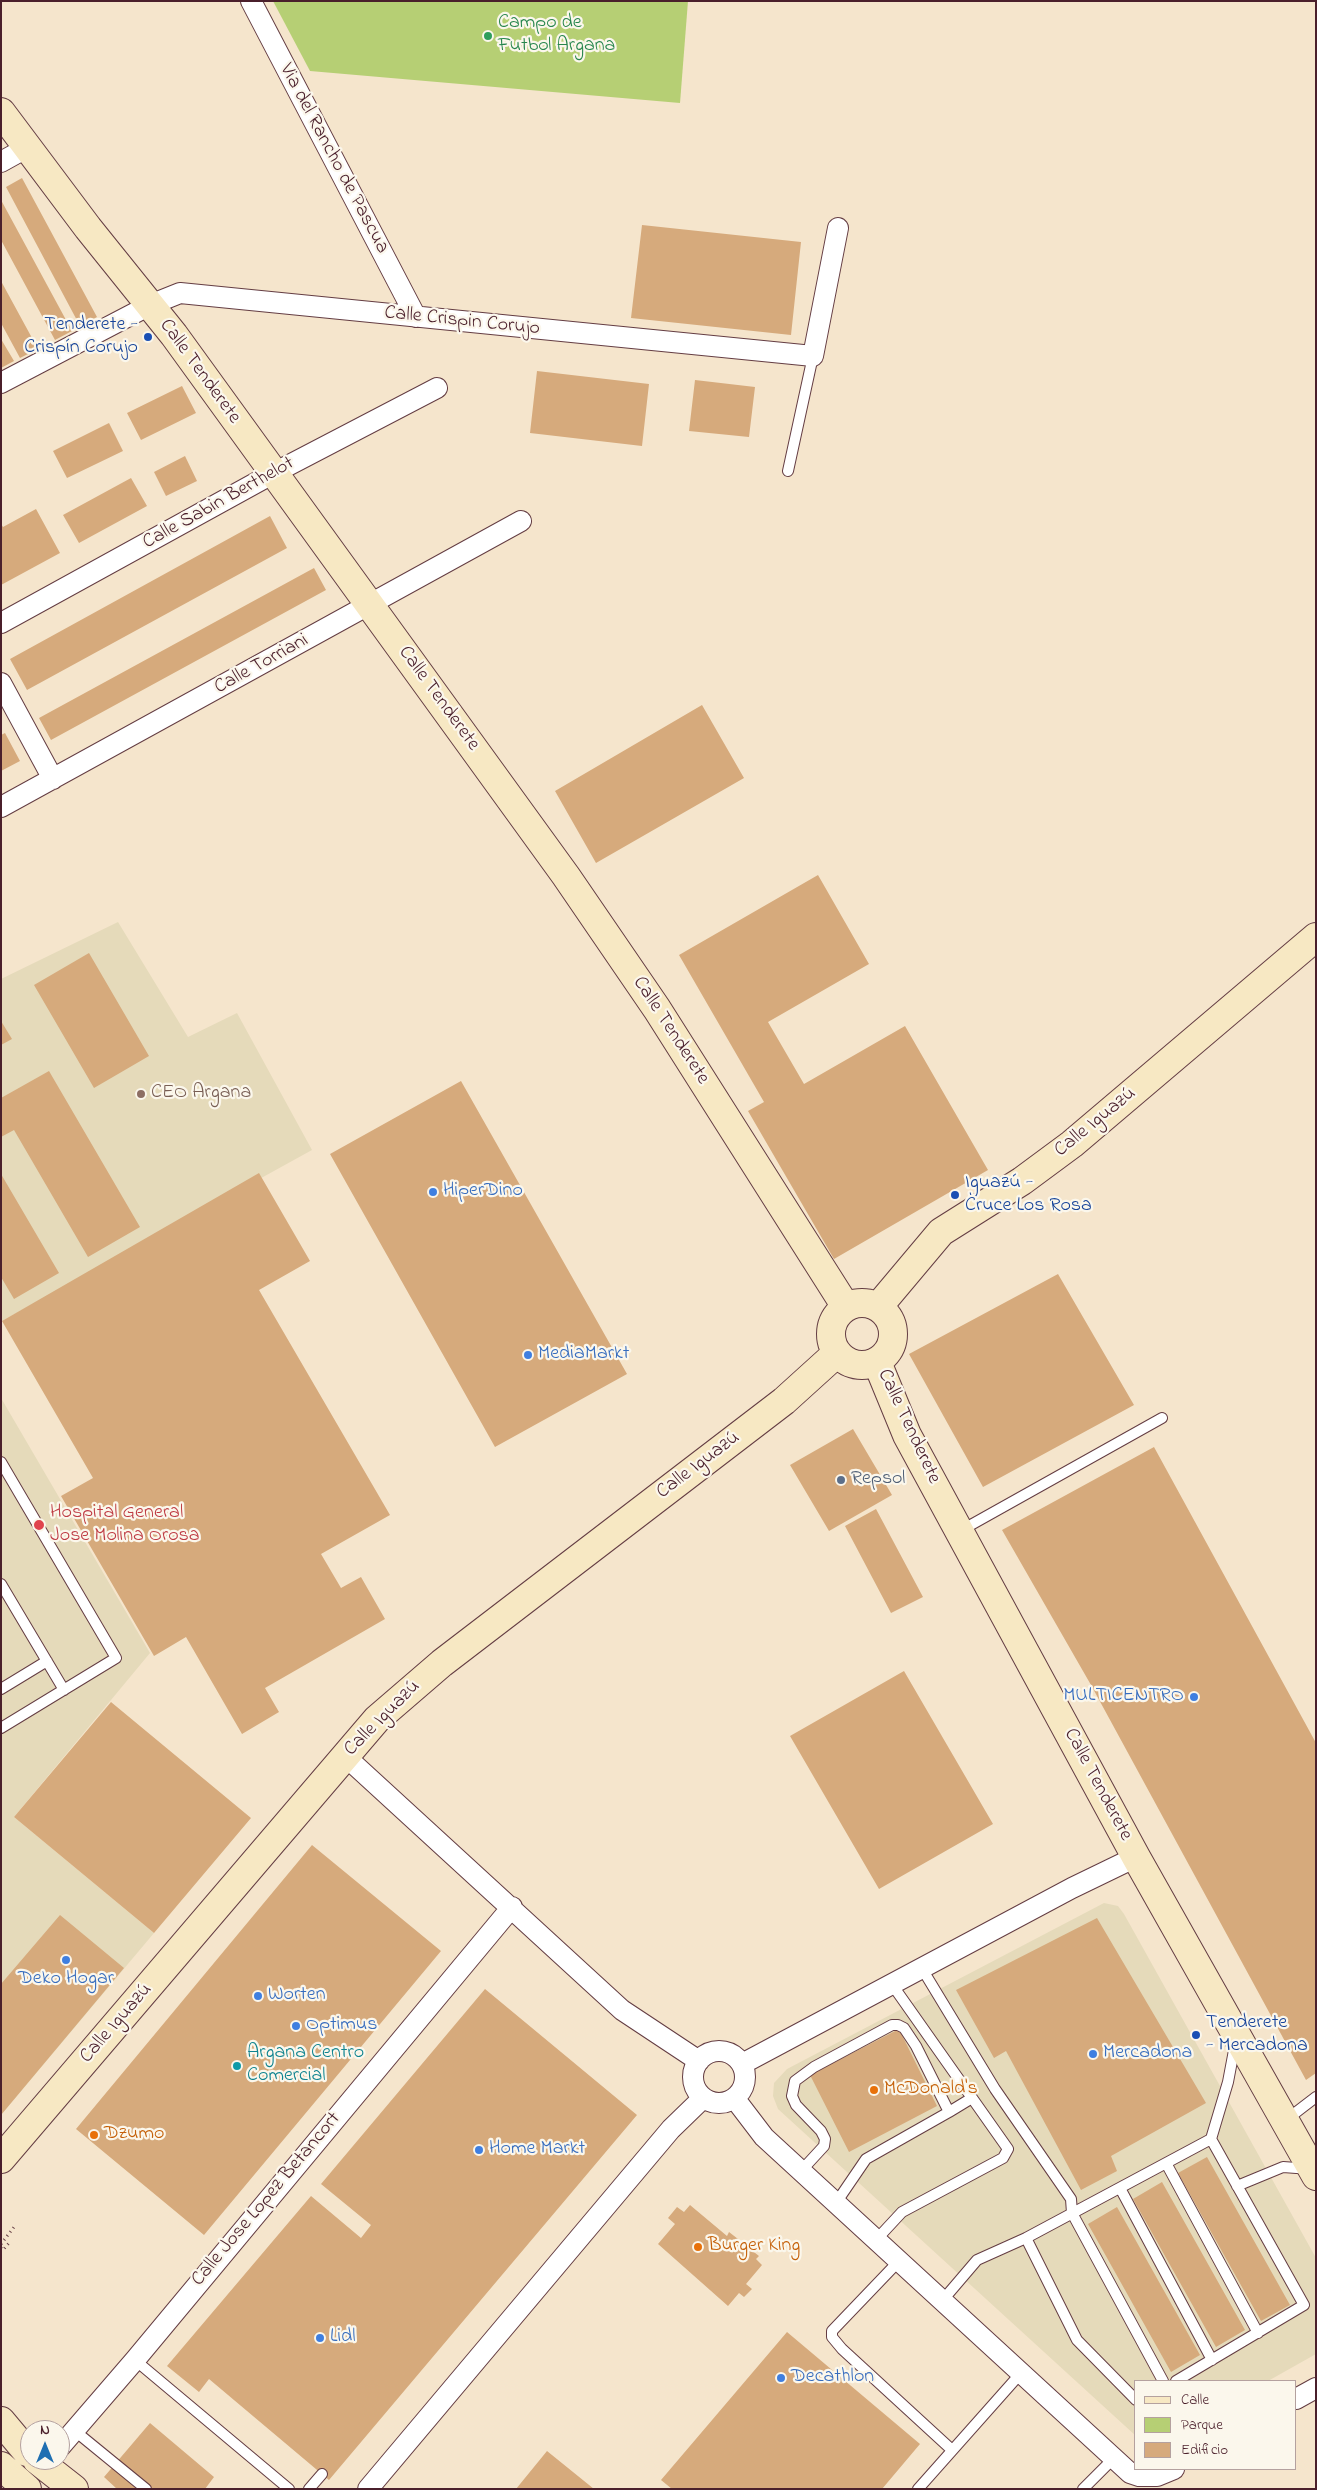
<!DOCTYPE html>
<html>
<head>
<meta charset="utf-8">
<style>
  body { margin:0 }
  #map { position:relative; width:1317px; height:2490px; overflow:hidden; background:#f5e5cc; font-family:"Indie Flower",sans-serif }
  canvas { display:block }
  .frame { position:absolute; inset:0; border:2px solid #4a1f2b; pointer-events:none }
  .legend { position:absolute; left:1134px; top:2380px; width:162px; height:90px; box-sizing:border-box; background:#fbf7ec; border:1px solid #b4a19f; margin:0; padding:6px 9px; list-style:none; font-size:15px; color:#4a1f2b }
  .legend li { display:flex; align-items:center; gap:10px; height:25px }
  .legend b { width:25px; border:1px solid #b4a19f }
  .north { position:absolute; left:20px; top:2420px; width:50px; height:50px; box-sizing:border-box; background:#fbf7ec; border:1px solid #b4a19f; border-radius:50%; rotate:0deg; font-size:14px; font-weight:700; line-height:20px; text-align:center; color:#4a1f2b }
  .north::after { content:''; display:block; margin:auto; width:18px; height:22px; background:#1f6fb2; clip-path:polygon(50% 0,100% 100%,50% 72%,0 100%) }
</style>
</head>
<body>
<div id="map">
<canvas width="1317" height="2490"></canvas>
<div class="frame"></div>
<ul class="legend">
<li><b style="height:6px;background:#f7e8c3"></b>Calle</li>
<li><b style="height:14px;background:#b6cf74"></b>Parque</li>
<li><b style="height:14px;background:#d6aa7c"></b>Edificio</li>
</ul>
<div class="north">N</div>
</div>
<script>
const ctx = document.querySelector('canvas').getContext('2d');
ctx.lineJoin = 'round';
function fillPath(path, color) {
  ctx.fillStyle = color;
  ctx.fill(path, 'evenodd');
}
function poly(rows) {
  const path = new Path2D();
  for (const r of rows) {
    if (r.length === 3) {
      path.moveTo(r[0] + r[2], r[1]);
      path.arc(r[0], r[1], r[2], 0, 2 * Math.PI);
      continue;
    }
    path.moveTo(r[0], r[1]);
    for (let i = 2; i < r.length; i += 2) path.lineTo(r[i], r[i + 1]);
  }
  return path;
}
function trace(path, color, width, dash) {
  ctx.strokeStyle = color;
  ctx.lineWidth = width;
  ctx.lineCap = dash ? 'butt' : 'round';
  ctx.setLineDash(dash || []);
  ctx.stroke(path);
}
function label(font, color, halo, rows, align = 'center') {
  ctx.font = font + ' "Indie Flower",sans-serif';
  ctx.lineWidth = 4.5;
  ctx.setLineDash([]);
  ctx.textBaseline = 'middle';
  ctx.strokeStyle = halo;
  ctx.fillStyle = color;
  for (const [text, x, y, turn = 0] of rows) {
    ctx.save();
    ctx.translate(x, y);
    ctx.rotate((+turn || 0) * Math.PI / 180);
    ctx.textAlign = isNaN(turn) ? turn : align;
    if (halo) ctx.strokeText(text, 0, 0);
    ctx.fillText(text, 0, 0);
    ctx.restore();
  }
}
fillPath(poly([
  [118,922,188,1037,237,1013,312,1150,2,1321,1,979],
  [1,1398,150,1653,14,1817,154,1933,1,2115],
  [1104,1903,1118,1906,1124,1914,1316,2258,1316,2354,1268,2381,1136,2381,1136,2436,778,2109,773,2096,774,2083,787,2069]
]), '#e5daba');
fillPath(poly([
  [273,1,688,1,680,103,310,71]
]), '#b6cf74');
fillPath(poly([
  [22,178,97,317,80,326,6,187],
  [1,200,72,331,55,340,1,240],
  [642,225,801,242,791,335,631,318],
  [1,281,38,349,20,358,1,323],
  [1,339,14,361,1,368],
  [537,371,649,384,642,446,530,433],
  [695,380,755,387,749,437,689,431],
  [182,386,196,413,141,440,127,413],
  [109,423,123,451,67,478,53,451],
  [185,456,197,481,166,496,154,472],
  [131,478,147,506,79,543,63,515],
  [36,509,60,553,1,585,1,524,3,527],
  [270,516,287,548,27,690,10,659],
  [314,568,326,590,51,740,39,718],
  [702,705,744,778,596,863,555,791],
  [5,733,20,761,1,771,1,735],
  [818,875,869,964,768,1022,804,1084,905,1026,988,1170,834,1259,748,1111,764,1102,679,955],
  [89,953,149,1056,94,1088,34,985],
  [1,1021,12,1039,1,1045],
  [49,1071,140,1227,88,1257,14,1130,1,1137,1,1098],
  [461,1081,627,1374,495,1447,330,1154],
  [259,1173,310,1261,259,1290,390,1515,321,1554,341,1588,361,1577,385,1619,265,1688,279,1712,242,1734,186,1637,154,1656,61,1496,93,1478,2,1321],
  [1,1174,59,1273,14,1299,1,1277],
  [1058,1274,1134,1405,983,1487,909,1354],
  [853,1429,892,1495,829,1531,790,1465],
  [1154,1447,1316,1743,1316,2073,1306,2080,1091,1685,1002,1530],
  [876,1509,923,1597,891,1613,845,1526],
  [904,1671,993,1824,879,1889,790,1736],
  [111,1702,251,1818,154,1933,14,1817],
  [312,1845,441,1951,204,2235,76,2129],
  [60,1915,124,1968,1,2115,1,1984],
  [1097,1918,1206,2103,1111,2156,1117,2171,1081,2190,1006,2051,994,2058,956,1990],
  [485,1989,637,2115,329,2480,209,2379,199,2392,167,2366,311,2196,361,2238,371,2225,321,2184],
  [899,2029,937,2106,849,2152,810,2075],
  [1207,2157,1290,2305,1261,2321,1178,2173],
  [1162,2182,1245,2330,1216,2347,1133,2199],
  [690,2205,727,2236,729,2232,738,2239,735,2243,747,2253,750,2249,759,2256,756,2259,762,2265,746,2284,752,2289,744,2297,739,2293,728,2306,658,2244,675,2224,668,2218,677,2207,684,2212],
  [1117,2207,1200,2355,1171,2372,1088,2224],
  [787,2332,920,2444,882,2489,672,2489,661,2480],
  [150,2423,214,2477,205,2489,117,2489,104,2477],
  [547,2451,594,2489,516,2489]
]), '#d6aa7c');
const lane = poly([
  [788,471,813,356],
  [1,1462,116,1658,1,1728],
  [960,1531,1162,1418],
  [1,1584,64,1690],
  [1,1689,47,1661],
  [921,1967,995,2089,1071,2199,1072,2213,1163,2381],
  [949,2112,972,2098],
  [1286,2120,1316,2097],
  [1166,2163,1258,2333],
  [801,2171,824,2146,825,2139,821,2131,796,2105,792,2096,795,2081,814,2067,892,2025,898,2025,904,2028,916,2046,949,2112,866,2159,836,2203],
  [1237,2186,1283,2167,1310,2169],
  [1120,2188,1212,2360],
  [1026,2238,1077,2340,1136,2400],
  [876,2240,902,2212,1003,2158,1008,2149,891,1983],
  [899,2261,832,2331,832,2337,842,2349,952,2450],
  [942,2301,977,2260,1026,2238,1211,2139,1228,2082,1235,2045],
  [135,2360,289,2489],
  [1176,2381,1304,2305,1211,2139],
  [75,2431,146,2489],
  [309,2489,322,2474],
  [918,2489,1021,2373],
  [1083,2489,1114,2458]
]);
const street = poly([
  [251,1,416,317],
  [1,162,28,147],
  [1,383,150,305,180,293,813,356,838,228],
  [1,623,272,474,437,388],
  [1,683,53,779],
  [1,807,521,521],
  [345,1756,622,2010,699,2061],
  [719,2077,26],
  [742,2064,1072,1888,1136,1857],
  [735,2099,764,2137,1130,2473,1139,2476,1157,2476,1174,2469],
  [1296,2399,1316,2388],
  [60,2447,135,2360,512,1907],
  [368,2489,671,2129,703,2098]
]);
const secondary = poly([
  [1,112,88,228,174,335,566,876,657,1009,846,1307],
  [862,1334,31],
  [878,1307,941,1232,1022,1181,1072,1144,1316,937],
  [877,1362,907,1435,1136,1857,1316,2176],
  [1,2159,377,1719,442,1663,784,1401,837,1353],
  [1,2421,27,2452],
  [37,2460,74,2489],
  [1,2466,27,2489]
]);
trace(lane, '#643d43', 12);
trace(street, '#643d43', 22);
trace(secondary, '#643d43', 30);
trace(poly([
  [1,2244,14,2227],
  [1,2248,3,2250,10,2242]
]), '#643d43', 3, [1, 4]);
trace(lane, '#fff', 10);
trace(street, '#fff', 20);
trace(secondary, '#f7e8c3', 28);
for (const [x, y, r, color] of [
  [488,36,5,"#2e9e5b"],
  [148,337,5,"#1a4fb4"],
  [141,1094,5,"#8d6e63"],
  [433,1192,5,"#3f7fe0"],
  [955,1195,5,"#1a4fb4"],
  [528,1355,5,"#3f7fe0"],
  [841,1480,5,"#5c6f8a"],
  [39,1525,6,"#e0444e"],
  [1194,1697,5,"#3f7fe0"],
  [66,1960,5,"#3f7fe0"],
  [258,1996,5,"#3f7fe0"],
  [296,2026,5,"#3f7fe0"],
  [1196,2035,5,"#1a4fb4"],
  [1093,2054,5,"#3f7fe0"],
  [237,2066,5,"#0f9aa8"],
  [874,2090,5,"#e8710a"],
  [94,2135,5,"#e8710a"],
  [479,2150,5,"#3f7fe0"],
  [698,2247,5,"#e8710a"],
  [320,2338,5,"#3f7fe0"],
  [781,2378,5,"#3f7fe0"]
]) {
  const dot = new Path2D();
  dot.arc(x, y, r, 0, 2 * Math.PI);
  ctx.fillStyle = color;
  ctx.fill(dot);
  trace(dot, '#fbf7ec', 2);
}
label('20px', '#27864d', '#fbf7ec', [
  ["Campo de",498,24],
  ["Futbol Argana",498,47]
], 'left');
label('20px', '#4a1f2b', '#fbf7ec', [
  ["Via del Rancho de Pascua",333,159,62],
  ["Calle Crispin Corujo",462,322,6],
  ["Calle Tenderete",199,372,54],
  ["Calle Sabin Berthelot",219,504,-29],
  ["Calle Torriani",262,665,-29],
  ["Calle Tenderete",438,699,54],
  ["Calle Tenderete",670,1031,57],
  ["Calle Iguazú",1096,1123,-39],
  ["Calle Tenderete",908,1427,65],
  ["Calle Iguazú",699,1466,-37],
  ["Calle Iguazú",383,1719,-45],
  ["Calle Tenderete",1097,1785,62],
  ["Calle Iguazú",117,2024,-49],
  ["Calle Jose Lopez Betancort",267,2200,-50]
]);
label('20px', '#164399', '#fbf7ec', [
  ["Tenderete -",138,326,"right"],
  ["Crispín Corujo",138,349,"right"],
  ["Iguazú -",965,1184],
  ["Cruce Los Rosa",965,1207],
  ["Tenderete",1206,2024],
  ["- Mercadona",1206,2047]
], 'left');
label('20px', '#785e54', '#fbf7ec', [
  ["CEO Argana",151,1094]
], 'left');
label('20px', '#366cbe', '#fbf7ec', [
  ["HiperDino",443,1192],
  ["MediaMarkt",538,1355],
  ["MULTICENTRO",1184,1697,"right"],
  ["Deko Hogar",66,1980,"center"],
  ["Worten",268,1996],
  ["Optimus",306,2026],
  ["Mercadona",1103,2054],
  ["Home Markt",489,2150],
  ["Lidl",330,2338],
  ["Decathlon",791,2378]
], 'left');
label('20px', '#4e5e75', '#fbf7ec', [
  ["Repsol",851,1480]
], 'left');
label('20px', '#be3a42', '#fbf7ec', [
  ["Hospital General",50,1514],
  ["Jose Molina Orosa",50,1537]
], 'left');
label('20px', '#0d838f', '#fbf7ec', [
  ["Argana Centro",247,2054],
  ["Comercial",247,2077]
], 'left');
label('20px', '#c56008', '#fbf7ec', [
  ["McDonald's",884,2090],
  ["Dzumo",104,2135],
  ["Burger King",708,2247]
], 'left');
</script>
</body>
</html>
